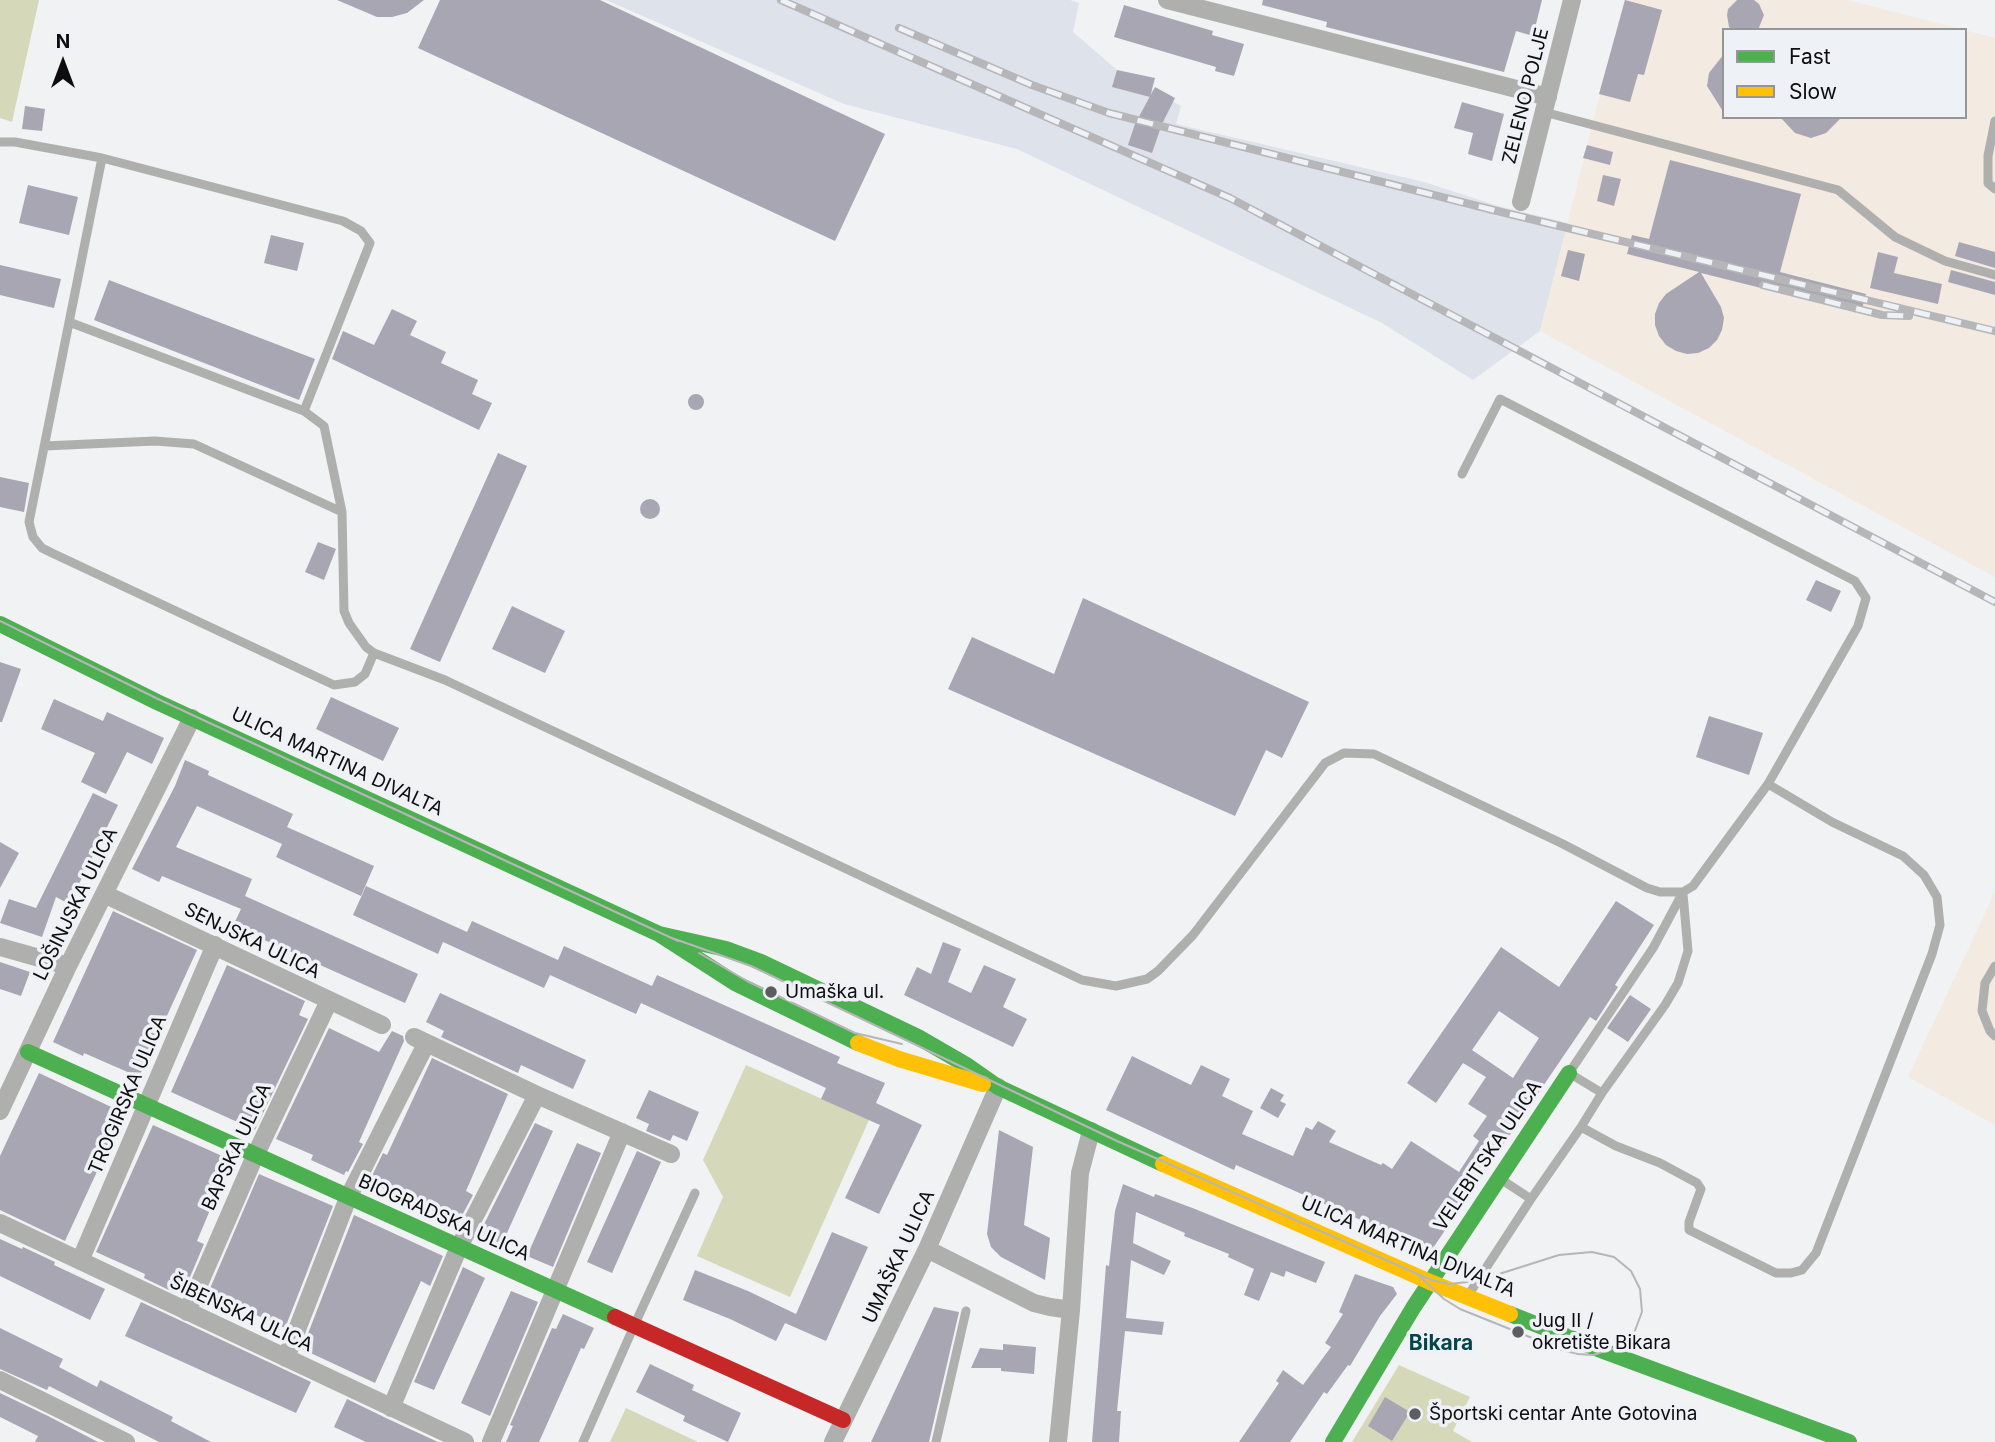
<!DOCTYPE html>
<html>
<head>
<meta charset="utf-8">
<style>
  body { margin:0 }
  #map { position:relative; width:1995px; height:1442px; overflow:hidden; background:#f0f2f4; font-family:Inter,sans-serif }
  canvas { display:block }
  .legend { position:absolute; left:1722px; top:28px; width:245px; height:91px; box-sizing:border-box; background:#eef1f6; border:2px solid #94969a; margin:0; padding:9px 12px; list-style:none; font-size:21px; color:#0d0d0f }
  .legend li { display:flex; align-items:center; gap:14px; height:35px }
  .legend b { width:35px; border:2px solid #94969a }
  .north { position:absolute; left:28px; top:28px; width:70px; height:70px; -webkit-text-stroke:5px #eef1f6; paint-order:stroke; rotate:0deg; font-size:19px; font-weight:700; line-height:28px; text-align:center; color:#0d0d0f }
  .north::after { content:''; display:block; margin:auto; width:24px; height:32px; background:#0d0d0f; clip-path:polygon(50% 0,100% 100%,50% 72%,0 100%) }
</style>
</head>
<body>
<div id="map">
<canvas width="1995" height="1442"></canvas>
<ul class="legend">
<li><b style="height:9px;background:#4caf50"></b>Fast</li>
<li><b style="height:9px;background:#ffc107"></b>Slow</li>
</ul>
<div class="north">N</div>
</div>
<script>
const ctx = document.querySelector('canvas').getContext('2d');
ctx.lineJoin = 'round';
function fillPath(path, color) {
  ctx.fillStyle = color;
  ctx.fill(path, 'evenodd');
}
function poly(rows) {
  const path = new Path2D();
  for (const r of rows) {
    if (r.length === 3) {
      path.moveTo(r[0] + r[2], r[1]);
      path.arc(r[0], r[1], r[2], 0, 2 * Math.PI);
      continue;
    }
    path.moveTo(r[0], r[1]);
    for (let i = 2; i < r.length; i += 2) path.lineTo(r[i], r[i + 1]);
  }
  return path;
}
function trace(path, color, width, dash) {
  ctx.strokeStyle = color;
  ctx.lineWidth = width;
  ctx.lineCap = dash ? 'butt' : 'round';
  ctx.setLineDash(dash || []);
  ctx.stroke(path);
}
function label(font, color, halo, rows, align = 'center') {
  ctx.font = font + ' Inter,sans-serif';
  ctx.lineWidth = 7;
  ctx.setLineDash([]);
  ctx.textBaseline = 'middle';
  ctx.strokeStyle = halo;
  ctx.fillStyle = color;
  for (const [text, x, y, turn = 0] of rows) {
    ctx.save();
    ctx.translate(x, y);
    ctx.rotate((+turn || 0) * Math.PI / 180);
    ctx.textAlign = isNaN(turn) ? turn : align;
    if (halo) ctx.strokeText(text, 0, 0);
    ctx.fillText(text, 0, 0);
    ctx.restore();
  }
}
fillPath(poly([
  [606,0,1070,0,1079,3,1073,32,1117,70,1181,106,1176,124,1424,182,1498,206,1568,223,1540,331,1473,380,1382,323,1017,149,844,104]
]), '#dee2ea');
fillPath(poly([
  [1624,0,1848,0,1995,38,1995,577,1540,331],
  [1724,30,1965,30,1965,117,1724,117],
  [1995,892,1995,1125,1908,1077]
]), '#f3eae1');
fillPath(poly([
  [0,0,39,0,12,122,0,118],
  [746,1065,869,1120,790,1297,697,1256,723,1197,703,1160],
  [1399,1365,1470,1397,1453,1431,1472,1442,1352,1442],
  [626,1408,698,1442,610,1442]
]), '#d5d9b9');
fillPath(poly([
  [337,0,424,0,407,13,392,17,377,17],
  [440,0,600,0,885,134,835,241,418,48],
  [1263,0,1542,0,1533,36,1516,31,1504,72,1326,27,1327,22,1262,5],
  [1625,0,1662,10,1644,75,1638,74,1630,102,1599,94],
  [1737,0,1754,0,1759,4,1764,15,1758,30,1732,30,1729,27,1727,15,1728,9],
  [1124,5,1213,31,1212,35,1244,44,1234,76,1215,71,1216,67,1114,37],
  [1724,54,1724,113,1707,86,1709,73],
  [1117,70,1155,78,1150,97,1112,87],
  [1155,87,1175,98,1162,124,1152,153,1128,145,1135,124],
  [1462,102,1504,114,1492,161,1468,154,1473,133,1454,128],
  [25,106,45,109,42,131,22,129],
  [1780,117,1842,117,1826,133,1811,138,1795,133],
  [1587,145,1613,152,1610,165,1583,158],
  [1670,160,1801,194,1780,272,1866,294,1861,313,1701,273,1721,307,1724,318,1722,330,1717,340,1709,348,1698,353,1687,354,1676,351,1666,345,1659,336,1655,325,1655,314,1659,303,1666,294,1699,272,1627,254,1632,235,1649,239],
  [1603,175,1621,179,1614,206,1597,201],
  [28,185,78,197,69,235,19,223],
  [271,235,304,243,297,271,264,263],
  [1959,242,1995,252,1995,268,1955,256],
  [1568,250,1585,254,1579,281,1561,276],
  [1878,252,1898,257,1894,273,1942,284,1938,304,1870,288],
  [0,265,61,279,54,308,0,295],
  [1951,270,1995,282,1995,295,1948,282],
  [109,280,315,359,299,400,94,320],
  [392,309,417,321,410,335,446,352,441,363,478,380,472,394,492,403,479,430,332,359,343,331,374,345],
  [696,402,8],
  [498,453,527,466,440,662,410,649],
  [0,477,29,483,24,512,0,507],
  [650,509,10],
  [318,542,336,549,324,580,305,572],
  [1816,580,1841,591,1831,612,1806,600],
  [1083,598,1309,702,1282,758,1266,750,1235,816,948,689,972,637,1054,674],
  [512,606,565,631,545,673,492,649],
  [0,662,21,669,2,722,0,722],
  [331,697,399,728,383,761,316,729],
  [54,699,103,721,107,712,164,738,152,764,127,752,106,794,81,782,95,753,41,729],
  [1709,716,1763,733,1749,775,1696,757],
  [185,760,209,771,208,775,293,814,287,827,374,866,361,896,276,857,282,844,197,806,176,847,252,879,245,896,418,974,405,1003,233,926,241,909,162,876,159,882,132,869,175,786],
  [93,793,118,805,69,904,56,897,42,937,0,923,9,899,36,908],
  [0,842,19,853,0,888],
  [366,886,467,932,472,921,558,960,564,946,652,986,657,975,840,1057,837,1063,885,1083,876,1103,922,1125,879,1214,845,1198,880,1125,821,1099,826,1088,641,1003,636,1014,550,975,544,988,443,942,438,954,353,915],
  [1616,901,1654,925,1615,985,1618,987,1596,1021,1590,1017,1431,1251,1236,1165,1234,1170,1106,1110,1132,1056,1191,1085,1201,1065,1230,1079,1222,1096,1253,1111,1242,1134,1293,1156,1306,1127,1312,1130,1318,1121,1336,1131,1329,1142,1381,1165,1383,1163,1392,1169,1411,1141,1459,1172,1479,1141,1473,1136,1487,1116,1468,1104,1486,1077,1463,1063,1436,1103,1407,1083,1501,947,1559,987],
  [1499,1011,1539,1038,1513,1078,1472,1050],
  [113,911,197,950,139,1077,84,1053,83,1056,53,1042],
  [943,942,961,949,948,982,971,993,984,965,1016,979,1003,1007,1027,1019,1013,1047,904,995,917,967,931,974],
  [0,962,30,972,21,996,0,989],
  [227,965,305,1001,299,1015,308,1019,255,1130,171,1092],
  [440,993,586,1060,573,1089,521,1065,518,1073,441,1037,444,1031,426,1022],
  [1630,995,1651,1009,1628,1042,1607,1028],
  [329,1028,379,1052,392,1031,403,1036,404,1041,359,1142,363,1144,348,1172,346,1171,344,1175,311,1160,313,1155,276,1139],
  [432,1058,508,1094,466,1191,473,1195,458,1223,369,1182,383,1153,387,1155],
  [39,1073,124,1113,65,1241,0,1210,0,1156],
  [1271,1088,1284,1095,1280,1101,1286,1104,1278,1118,1260,1108],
  [649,1090,699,1112,687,1141,673,1135,670,1141,646,1131,649,1124,636,1118],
  [535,1123,553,1131,502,1244,479,1234],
  [153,1125,231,1160,197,1241,204,1244,187,1284,179,1281,175,1293,144,1278,145,1274,96,1252],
  [999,1130,1033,1147,1024,1225,1050,1238,1045,1280,1001,1257,991,1247,987,1234],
  [577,1143,601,1153,553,1267,527,1256],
  [637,1151,661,1162,612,1273,587,1262],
  [259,1174,333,1206,285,1328,208,1293],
  [1123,1184,1154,1197,1155,1194,1195,1209,1325,1262,1316,1283,1286,1271,1284,1277,1271,1272,1259,1301,1244,1295,1254,1269,1228,1257,1229,1254,1184,1236,1185,1233,1136,1212,1133,1243,1171,1261,1164,1275,1131,1260,1126,1318,1164,1322,1162,1335,1125,1331,1117,1411,1121,1411,1119,1442,1092,1442,1106,1265,1109,1266,1115,1211],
  [354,1215,443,1256,430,1286,421,1281,375,1383,302,1349],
  [832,1232,868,1247,826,1341,785,1323,776,1341,730,1319,683,1300,695,1270,748,1291,796,1314],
  [0,1239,22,1249,23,1247,55,1262,54,1265,105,1289,90,1320,0,1276],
  [463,1267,485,1278,434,1390,414,1382],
  [1355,1274,1393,1287,1397,1294,1380,1316,1350,1366,1348,1365,1327,1394,1324,1392,1290,1442,1239,1442,1279,1383,1276,1381,1283,1370,1303,1385,1331,1347,1325,1343,1343,1314,1339,1312],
  [511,1291,538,1302,490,1416,461,1403],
  [141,1302,311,1382,296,1413,125,1336],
  [934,1307,959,1312,929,1442,871,1442],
  [563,1314,594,1328,584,1349,581,1348,539,1442,506,1442,513,1426,510,1425,552,1328,556,1329],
  [0,1328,63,1359,59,1367,97,1387,100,1380,173,1417,171,1421,211,1442,159,1442,49,1386,47,1390,0,1369],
  [1003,1344,1036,1347,1034,1374,1001,1371,1001,1368,971,1368,980,1348,1003,1350],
  [650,1364,694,1385,692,1390,741,1413,728,1442,683,1421,685,1416,636,1392],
  [0,1393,48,1416,98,1442,35,1442,38,1436,0,1417],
  [1385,1397,1410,1412,1392,1441,1368,1426],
  [347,1399,386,1418,438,1442,366,1442,334,1427]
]), '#a8a6b2');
trace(poly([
  [1544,112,1838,190,1895,237,1945,261,1995,275],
  [1995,121,1988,156,1988,183,1995,189],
  [0,142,15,142,102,158,343,221,361,231,370,243,304,411,324,426,342,512,344,611,349,623,366,647,374,653,445,680,1082,980,1116,986,1147,979,1158,971,1193,935,1325,763,1344,753,1374,754,1563,844,1647,888,1660,892,1683,892,1693,886,1768,784,1858,626,1866,598,1855,581,1500,399,1462,474],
  [102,158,29,522,33,537,42,548,52,553,334,685,355,682,365,674,374,653],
  [69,322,304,411],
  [44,446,155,441,194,444,342,512],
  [1995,966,1985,983,1982,1011,1990,1031,1995,1036],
  [1602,1093,1665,1005,1678,983,1688,951,1683,894],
  [1581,1127,1616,1146,1660,1163,1697,1183,1701,1189,1689,1222,1689,1230,1776,1273,1791,1273,1802,1270,1816,1253,1932,954,1940,925,1937,897,1924,875,1903,856,1832,822,1768,784],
  [1502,1180,1531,1199,1581,1127,1602,1093,1569,1073,1653,948,1683,892],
  [1469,1294,1531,1199],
  [583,1442,634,1326,695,1193],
  [936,1442,966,1311]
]), '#afafae', 9);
trace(poly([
  [1167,0,1548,97],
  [1521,202,1572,0],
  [104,894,382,1025],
  [0,947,68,966],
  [414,1037,537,1095,671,1154],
  [0,1111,68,966,192,718],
  [0,1223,465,1442],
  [927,1249,1034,1303,1050,1307,1071,1310],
  [80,1261,215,945],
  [187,1312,255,1156,329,1001],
  [286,1358,348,1198,426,1044],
  [0,1380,126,1442],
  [391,1408,459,1247,537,1095],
  [491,1442,622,1132],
  [833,1442,927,1249,998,1087],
  [1058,1442,1071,1310,1080,1173,1091,1131]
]), '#afafae', 18);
trace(poly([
  [0,624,157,702,659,934,735,983,858,1043],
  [659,934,726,949,761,962,918,1037,968,1066,998,1087,1163,1164],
  [28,1052,615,1317],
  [1510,1314,1606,1352,1849,1442],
  [1333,1442,1413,1308,1569,1073]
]), '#4caf50', 16);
trace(poly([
  [858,1043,899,1059,983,1084],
  [1163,1164,1430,1282,1510,1314]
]), '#ffc107', 16);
trace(poly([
  [615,1317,843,1420]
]), '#c62828', 16);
trace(poly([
  [0,621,158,699,678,941],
  [669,937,751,966,1117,1141,1431,1280,1449,1284,1477,1281,1559,1255,1592,1252,1614,1257,1631,1271,1640,1289,1642,1312,1634,1333,1618,1347,1593,1355,1578,1354,1562,1350,1460,1309,1444,1299,1416,1273],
  [699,953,747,981,855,1033,902,1044]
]), '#b6b6b8', 2);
const rail = poly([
  [781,0,1230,198,1995,602],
  [899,28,1032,85,1109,113,1493,210,1995,331],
  [1763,285,1882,315,1909,316]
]);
trace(rail, '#b6b6b8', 8);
trace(rail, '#eef1f6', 5, [16]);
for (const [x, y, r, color] of [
  [771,992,7,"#5c5d5f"],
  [1518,1332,7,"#5c5d5f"],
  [1415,1414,7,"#5c5d5f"]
]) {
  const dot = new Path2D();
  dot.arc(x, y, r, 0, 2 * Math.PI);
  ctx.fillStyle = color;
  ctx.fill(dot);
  trace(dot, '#eef1f6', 2.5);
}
label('19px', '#0d0d0f', '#eef1f6', [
  ["ZELENO POLJE",1526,96,-76],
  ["ULICA MARTINA DIVALTA",337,762,25],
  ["LOŠINJSKA ULICA",76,904,-64],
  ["SENJSKA ULICA",252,941,26],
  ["TROGIRSKA ULICA",128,1095,-67],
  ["BAPSKA ULICA",237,1147,-65],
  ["VELEBITSKA ULICA",1488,1156,-56],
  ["BIOGRADSKA ULICA",444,1218,24],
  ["ULICA MARTINA DIVALTA",1408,1247,23],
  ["UMAŠKA ULICA",899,1257,-65],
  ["ŠIBENSKA ULICA",241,1314,25]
]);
label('19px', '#0d0d0f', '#eef1f6', [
  ["Umaška ul.",785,992],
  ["Jug II /",1532,1321],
  ["okretište Bikara",1532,1343],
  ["Športski centar Ante Gotovina",1429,1414]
], 'left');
label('bold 21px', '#03464a', '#eef1f6', [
  ["Bikara",1441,1344]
]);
</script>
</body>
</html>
